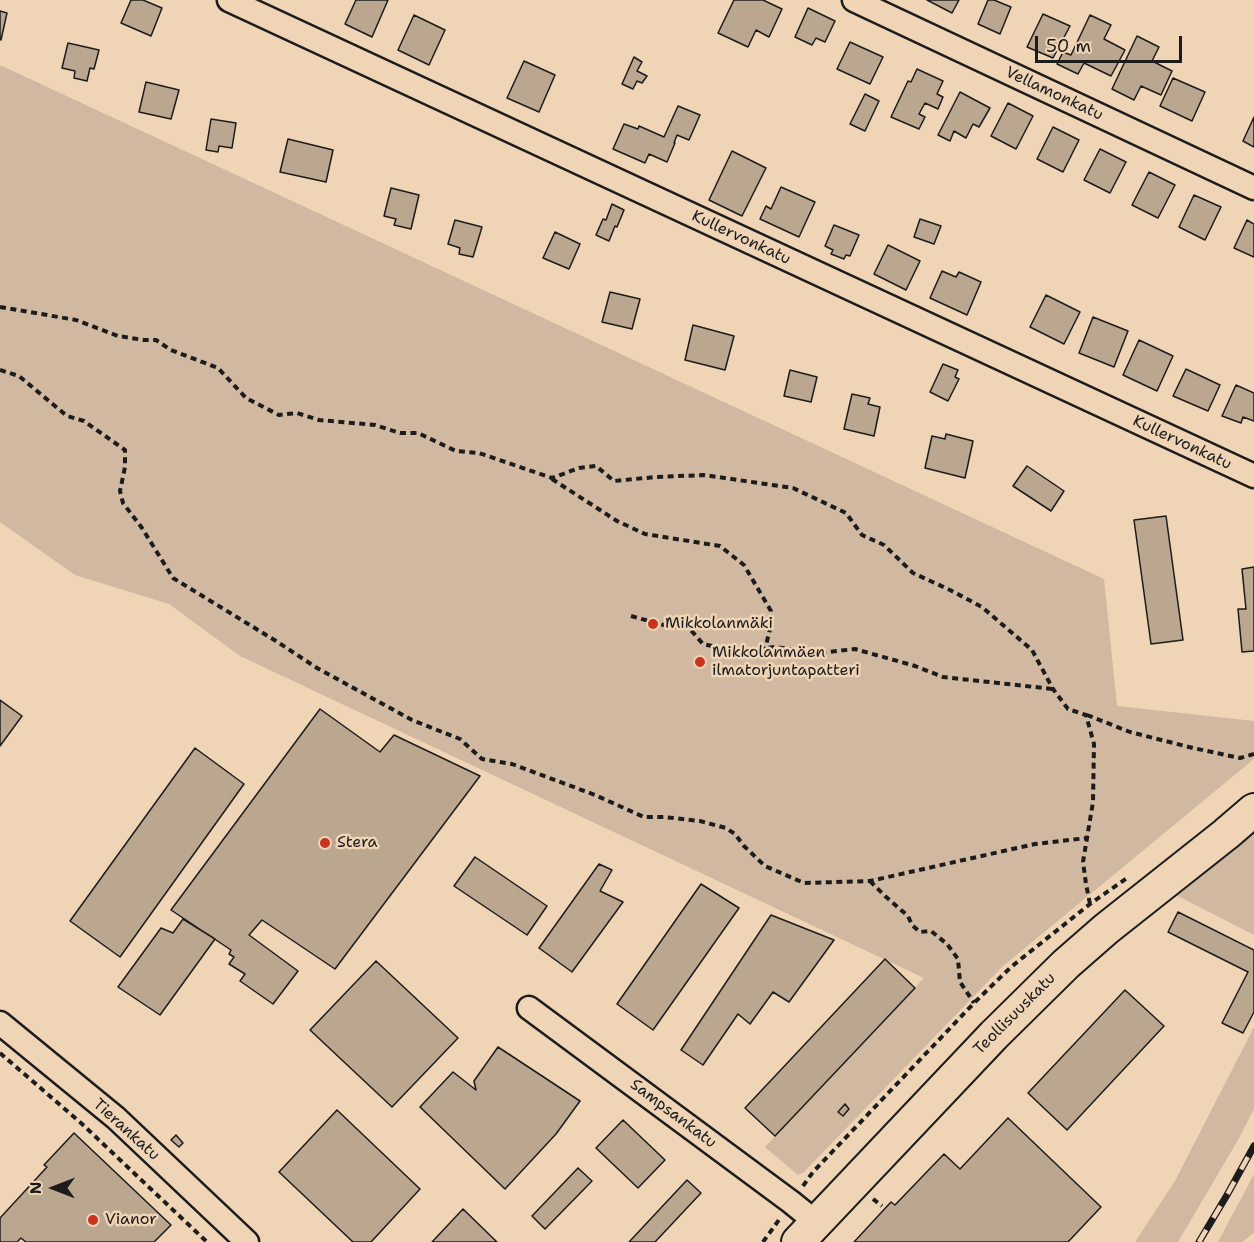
<!DOCTYPE html>
<html>
<head>
<meta charset="utf-8">
<style>
  body { margin:0 }
  #map { position:relative; width:1254px; height:1242px; overflow:hidden; background:#efd4b6; font-family:"Shantell Sans",sans-serif }
  canvas { display:block }
  .north { position:absolute; left:24px; top:1158px; width:60px; height:60px; -webkit-text-stroke:4px #efd4b6; paint-order:stroke; rotate:270deg; font-size:16px; font-weight:700; line-height:24px; text-align:center; color:#1c1c1c }
  .north::after { content:''; display:block; margin:auto; width:21px; height:27px; background:#1c1c1c; clip-path:polygon(50% 0,100% 100%,50% 72%,0 100%) }
  .scale { position:absolute; left:1035px; top:36px; width:147px; height:27px; box-sizing:border-box; border:3px solid #1c1c1c; border-top:0; padding-left:8px; font-size:18px; line-height:21px; white-space:nowrap; color:#1c1c1c; -webkit-text-stroke:4px #efd4b6; paint-order:stroke }
</style>
</head>
<body>
<div id="map">
<canvas width="1254" height="1242"></canvas>
<div class="north">N</div>
<div class="scale">50 m</div>
</div>
<script>
const ctx = document.querySelector('canvas').getContext('2d');
ctx.lineJoin = 'round';
function fillPath(path, color) {
  ctx.fillStyle = color;
  ctx.fill(path, 'evenodd');
}
function poly(rows) {
  const path = new Path2D();
  for (const r of rows) {
    path.moveTo(r[0], r[1]);
    for (let i = 2; i < r.length; i += 2) path.lineTo(r[i], r[i + 1]);
  }
  return path;
}
function trace(path, color, width, dash) {
  ctx.strokeStyle = color;
  ctx.lineWidth = width;
  ctx.lineCap = dash ? 'butt' : 'round';
  ctx.setLineDash(dash || []);
  ctx.stroke(path);
}
function label(font, color, halo, rows, align = 'center') {
  ctx.font = font + ' "Shantell Sans",sans-serif';
  ctx.lineWidth = 5;
  ctx.setLineDash([]);
  ctx.textBaseline = 'middle';
  ctx.strokeStyle = halo;
  ctx.fillStyle = color;
  for (const [text, x, y, turn = 0] of rows) {
    ctx.save();
    ctx.translate(x, y);
    ctx.rotate((+turn || 0) * Math.PI / 180);
    ctx.textAlign = isNaN(turn) ? turn : align;
    if (halo) ctx.strokeText(text, 0, 0);
    ctx.fillText(text, 0, 0);
    ctx.restore();
  }
}
fillPath(poly([
  [0,65,1104,579,1117,706,1254,721,1254,759,1002,967,804,1172,798,1175,765,1147,924,978,240,656,169,604,75,575,0,522],
  [1254,830,1254,935,1174,894],
  [1254,1027,1254,1109,1238,1140,1178,1242,1135,1242,1175,1181],
  [1254,1174,1254,1233,1242,1242,1218,1242]
]), '#d0b9a0');
const building = poly([
  [131,0,143,0,162,8,151,36,121,23,131,0],
  [356,0,388,0,372,37,345,24,356,0],
  [734,0,763,0,782,9,769,37,756,30,748,47,718,33,734,0],
  [927,0,959,0,952,13,927,0],
  [988,0,994,0,1011,7,1000,34,978,24,988,0],
  [808,8,835,21,825,42,816,38,812,45,795,37,808,8],
  [0,11,7,13,1,40,0,39,0,11],
  [1043,14,1070,26,1053,58,1027,47,1043,14],
  [414,15,445,30,429,65,398,50,414,15],
  [1090,15,1111,25,1104,39,1125,50,1111,76,1084,63,1078,74,1057,64,1063,52,1071,55,1090,15],
  [1137,36,1159,47,1152,61,1172,71,1161,95,1141,86,1134,100,1112,89,1137,36],
  [850,42,883,57,870,84,837,69,850,42],
  [68,43,99,50,94,69,90,68,87,81,74,78,75,71,62,68,68,43],
  [634,57,642,62,637,71,647,76,642,83,637,81,633,89,622,84,634,57],
  [524,61,555,75,539,112,507,98,524,61],
  [917,69,943,81,937,94,943,97,938,109,925,103,919,114,925,117,919,129,891,117,908,81,911,82,917,69],
  [1173,78,1205,92,1192,121,1160,106,1173,78],
  [146,82,179,90,171,119,139,112,146,82],
  [960,92,990,108,979,127,973,124,966,138,954,131,950,141,938,135,960,92],
  [865,94,879,101,865,131,850,124,865,94],
  [1008,103,1033,116,1016,149,991,136,1008,103],
  [678,106,700,115,689,140,677,135,674,143,675,143,667,162,649,154,645,163,613,149,624,124,638,129,639,126,664,137,678,106],
  [1254,117,1254,147,1243,141,1254,117],
  [211,119,236,123,232,148,219,146,218,152,206,150,211,119],
  [1053,127,1079,140,1063,172,1037,159,1053,127],
  [288,139,333,150,326,182,280,172,288,139],
  [1100,149,1126,162,1110,193,1084,180,1100,149],
  [732,151,766,168,742,216,709,200,732,151],
  [1149,172,1175,185,1158,218,1132,205,1149,172],
  [781,187,815,202,799,237,760,219,766,206,771,209,781,187],
  [391,188,419,195,411,229,394,225,396,219,384,216,391,188],
  [1194,195,1221,207,1205,240,1179,227,1194,195],
  [612,204,624,210,617,227,615,226,609,241,596,235,603,219,606,220,612,204],
  [920,219,941,226,934,244,914,237,920,219],
  [455,220,482,227,473,257,459,254,460,248,448,244,455,220],
  [1247,220,1254,224,1254,257,1234,248,1247,220],
  [834,225,859,235,850,256,846,255,844,259,831,254,833,250,825,246,834,225],
  [555,232,580,244,569,269,543,258,555,232],
  [888,245,920,261,906,290,874,274,888,245],
  [942,271,956,277,959,272,981,282,967,315,930,298,942,271],
  [610,292,640,299,632,329,602,322,610,292],
  [1046,295,1080,312,1064,344,1030,327,1046,295],
  [1093,317,1128,331,1114,367,1079,353,1093,317],
  [693,325,734,336,725,370,685,360,693,325],
  [1139,340,1173,356,1157,391,1123,375,1139,340],
  [943,364,958,370,955,377,959,379,948,401,930,392,943,364],
  [1186,369,1220,385,1208,411,1173,396,1186,369],
  [790,370,817,377,811,402,784,396,790,370],
  [1236,385,1254,393,1254,421,1243,417,1241,423,1222,416,1236,385],
  [852,394,870,398,868,404,880,407,874,436,844,429,852,394],
  [946,434,973,441,965,478,925,468,932,436,945,439,946,434],
  [1027,466,1064,491,1051,511,1013,486,1027,466],
  [1166,516,1183,640,1151,644,1134,520,1166,516],
  [1254,567,1254,651,1242,652,1238,609,1246,609,1242,569,1254,567],
  [0,700,22,716,0,746,0,700],
  [320,709,380,752,394,735,480,776,335,969,262,920,249,935,298,971,273,1004,240,981,245,974,229,964,234,957,229,954,231,950,171,910,320,709],
  [195,748,244,784,120,957,70,921,195,748],
  [475,857,547,906,527,935,454,886,475,857],
  [599,864,612,870,600,891,623,902,572,972,539,948,599,864],
  [701,884,739,908,653,1030,617,1004,701,884],
  [1178,912,1254,950,1254,1012,1243,1033,1222,1023,1248,972,1168,932,1178,912],
  [771,915,834,940,789,1002,773,992,750,1024,738,1014,703,1065,681,1050,771,915],
  [183,919,215,939,160,1015,118,987,161,928,173,933,183,919],
  [885,959,915,988,775,1136,745,1108,885,959],
  [376,961,458,1038,392,1107,310,1030,376,961],
  [1125,990,1164,1026,1067,1130,1028,1093,1125,990],
  [498,1047,580,1101,556,1134,505,1189,420,1107,453,1072,476,1090,474,1081,498,1047],
  [845,1104,849,1109,843,1116,838,1112,845,1104],
  [337,1110,420,1189,371,1242,353,1242,279,1172,337,1110],
  [1008,1118,1101,1207,1068,1242,854,1242,891,1202,895,1205,944,1154,960,1169,1008,1118],
  [623,1120,665,1160,638,1188,596,1148,623,1120],
  [74,1133,171,1225,154,1242,26,1242,21,1238,17,1242,0,1242,0,1218,47,1167,44,1165,74,1133],
  [176,1135,183,1143,179,1147,171,1140,176,1135],
  [578,1168,592,1181,545,1229,532,1216,578,1168],
  [687,1180,701,1193,655,1242,629,1242,687,1180],
  [463,1209,497,1242,432,1242,463,1209]
]);
fillPath(building, '#bba690');
trace(building, '#1c1c1c', 1.5);
const street = poly([
  [229,0,1254,476],
  [854,0,1254,188],
  [529,1008,791,1202,817,1223],
  [0,1023,116,1118,247,1242]
]);
const secondary = poly([
  [798,1242,994,1035,1066,964,1106,929,1226,834,1254,810]
]);
trace(street, '#1c1c1c', 27);
trace(secondary, '#1c1c1c', 36);
trace(poly([
  [0,307,76,320,118,336,144,340,156,340,171,350,218,368,246,398,279,415,297,413,319,420,375,425,400,433,418,433,456,451,479,453,552,478,579,468,596,466,614,481,656,477,704,475,793,488,846,513,862,535,884,545,913,573,950,590,982,607,1032,650,1053,689,1068,709,1086,715,1094,744,1093,802,1083,862,1086,884,1090,904],
  [0,370,19,376,67,416,84,421,125,450,125,467,120,491,123,503,142,528,173,578,276,641,317,668,412,720,460,739,482,759,512,764,595,795,644,817,664,817,700,821,726,828,735,834,744,846,765,866,804,883,870,881,1035,844,1087,838],
  [552,479,617,521,645,534,720,546,744,565,771,611,770,629,765,649],
  [631,616,667,626,689,628,703,644,734,651,775,647,819,653,855,649,915,666,943,677,1053,689],
  [1087,715,1130,732,1193,748,1240,758,1254,754],
  [870,881,885,896,908,916,912,925,920,932,931,931,947,944,958,959,960,982,974,1003],
  [0,1053,81,1123,207,1242],
  [803,1186,813,1172,974,1003,1011,967,1090,904,1127,878],
  [873,1199,882,1206],
  [763,1242,781,1217]
]), '#1c1c1c', 4, [6, 4.5]);
trace(street, '#efd4b6', 22);
trace(secondary, '#efd4b6', 32);
const rail = poly([
  [1199,1242,1227,1195,1254,1146]
]);
trace(rail, '#1c1c1c', 7);
trace(rail, '#efd4b6', 4.5, [14]);
for (const [x, y, r, color] of [
  [653,624,6,"#c8321e"],
  [700,662,6,"#c8321e"],
  [325,843,6,"#c8321e"],
  [93,1220,6,"#c8321e"]
]) {
  const dot = new Path2D();
  dot.arc(x, y, r, 0, 2 * Math.PI);
  ctx.fillStyle = color;
  ctx.fill(dot);
  trace(dot, '#efd4b6', 2);
}
label('16px', '#1c1c1c', '#efd4b6', [
  ["Vellamonkatu",1054,94,25],
  ["Kullervonkatu",741,238,25],
  ["Kullervonkatu",1182,443,25],
  ["Teollisuuskatu",1015,1014,-45],
  ["Sampsankatu",673,1114,37],
  ["Tierankatu",126,1130,42]
]);
label('16px', '#1c1c1c', '#efd4b6', [
  ["Mikkolanmäki",665,624],
  ["Mikkolanmäen",712,653],
  ["ilmatorjuntapatteri",712,671],
  ["Stera",337,843],
  ["Vianor",105,1220]
], 'left');
</script>
</body>
</html>
